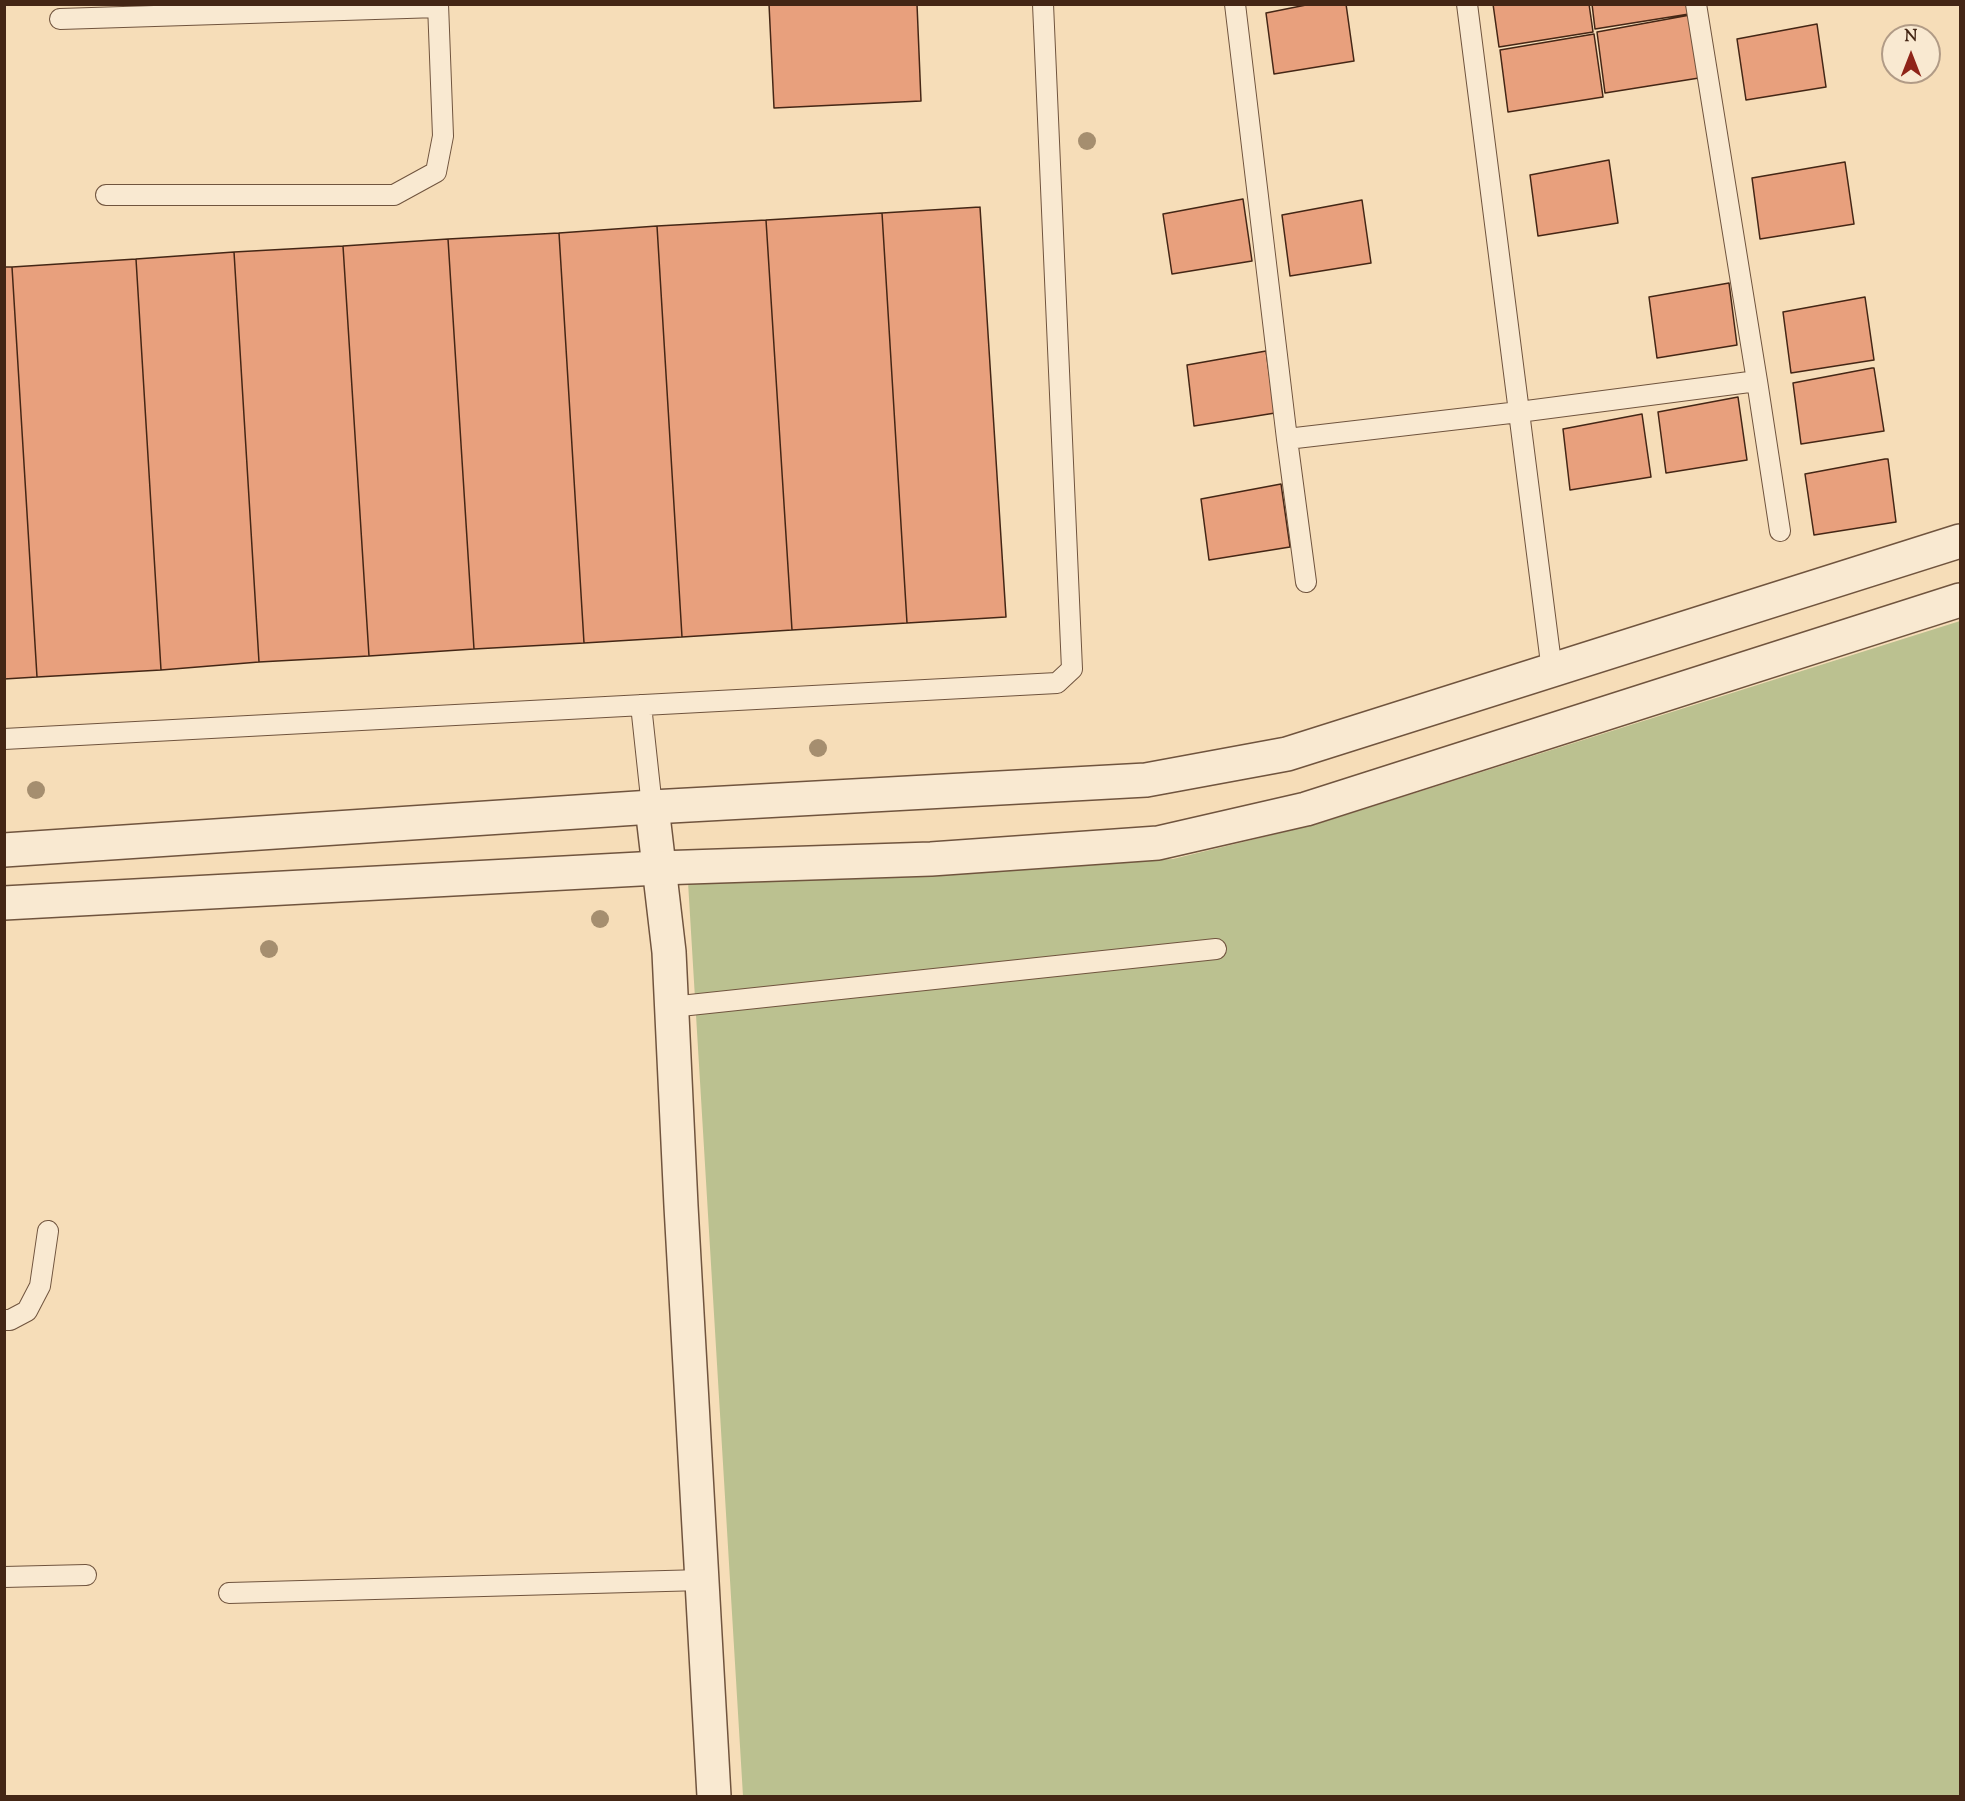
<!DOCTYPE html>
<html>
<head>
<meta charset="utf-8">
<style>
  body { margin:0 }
  #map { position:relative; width:1965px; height:1801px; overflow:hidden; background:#f6ddb8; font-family:"Sorts Mill Goudy",serif }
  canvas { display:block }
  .frame { position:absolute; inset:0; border:6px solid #442615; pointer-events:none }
  .north { position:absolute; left:1881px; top:24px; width:60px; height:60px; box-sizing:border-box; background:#f9e9d1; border:2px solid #b19b86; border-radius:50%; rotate:0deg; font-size:16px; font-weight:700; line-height:24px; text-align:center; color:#442615 }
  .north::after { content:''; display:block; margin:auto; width:21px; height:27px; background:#8f2418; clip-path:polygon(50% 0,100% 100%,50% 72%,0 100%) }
</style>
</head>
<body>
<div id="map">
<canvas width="1965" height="1801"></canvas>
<div class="frame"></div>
<div class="north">N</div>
</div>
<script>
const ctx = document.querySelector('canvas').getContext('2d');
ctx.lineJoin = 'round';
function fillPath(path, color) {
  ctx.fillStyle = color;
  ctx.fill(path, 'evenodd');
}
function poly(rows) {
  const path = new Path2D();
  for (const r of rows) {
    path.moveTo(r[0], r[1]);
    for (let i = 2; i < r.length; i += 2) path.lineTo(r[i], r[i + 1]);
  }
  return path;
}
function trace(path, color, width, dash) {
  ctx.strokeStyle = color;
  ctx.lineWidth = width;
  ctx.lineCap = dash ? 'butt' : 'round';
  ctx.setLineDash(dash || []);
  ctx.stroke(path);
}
fillPath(poly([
  [1960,621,1960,1796,743,1796,688,882,1173,859,1317,824]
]), '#bbc190');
const building = poly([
  [769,4,917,4,921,101,774,108,769,4],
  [1311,4,1346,4,1354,61,1274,74,1266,13,1311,4],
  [1493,4,1589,4,1593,32,1499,47,1493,4],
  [1592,4,1688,4,1689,14,1595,29,1592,4],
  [1690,15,1699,78,1605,93,1597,32,1690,15],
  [1817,24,1826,87,1746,100,1737,39,1817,24],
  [1594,34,1603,97,1508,112,1500,50,1594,34],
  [1609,160,1618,223,1538,236,1530,175,1609,160],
  [1845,162,1854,224,1760,239,1752,178,1845,162],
  [1243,199,1252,261,1172,274,1163,214,1243,199],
  [1362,200,1371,263,1290,276,1282,215,1362,200],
  [980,207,1006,617,907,623,882,213,980,207],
  [882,213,907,623,792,630,766,220,882,213],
  [766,220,792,630,682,637,657,226,766,220],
  [657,226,682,637,584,643,559,233,657,226],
  [559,233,584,643,474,649,448,239,559,233],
  [448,239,474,649,369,656,343,246,448,239],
  [343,246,369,656,259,662,234,252,343,246],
  [234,252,259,662,161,670,136,259,234,252],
  [136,259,161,670,37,677,12,267,136,259],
  [4,267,12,267,37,677,4,679,4,267],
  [1729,283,1737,345,1657,358,1649,297,1729,283],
  [1865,297,1874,360,1791,373,1783,312,1865,297],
  [1266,351,1275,413,1194,426,1187,365,1266,351],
  [1872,368,1874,368,1884,431,1801,444,1793,383,1872,368],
  [1738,397,1747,460,1666,473,1658,412,1738,397],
  [1642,414,1651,477,1570,490,1563,429,1642,414],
  [1885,459,1888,459,1896,522,1814,535,1805,474,1885,459],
  [1281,484,1290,547,1209,560,1201,499,1281,484]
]);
fillPath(building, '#e8a07d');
trace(building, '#442615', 1.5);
const service = poly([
  [1235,4,1287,439,1519,412,1757,381,1696,4],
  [1467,4,1552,671],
  [60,19,438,7],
  [106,195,394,195,436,172,443,136,438,4],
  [1757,381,1780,531],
  [1287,439,1306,582],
  [641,705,652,807],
  [4,739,1057,683,1072,669,1043,4],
  [671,1007,1216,949],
  [4,1320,10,1320,27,1311,40,1286,48,1231],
  [4,1577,86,1575],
  [229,1593,702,1580]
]);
const minor = poly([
  [652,807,669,952,681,1206,714,1796]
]);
const tertiary = poly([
  [4,850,652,807,1146,780,1287,754,1960,541],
  [4,903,658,868,931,859,1158,843,1306,809,1960,600]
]);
trace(service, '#70543e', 22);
trace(minor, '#70543e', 36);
trace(tertiary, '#70543e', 36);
trace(service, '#f9e9d1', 20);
trace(minor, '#f9e9d1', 33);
trace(tertiary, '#f9e9d1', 33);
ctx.fillStyle = '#a58e6f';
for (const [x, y] of [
  [1087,141],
  [818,748],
  [36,790],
  [600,919],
  [269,949]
]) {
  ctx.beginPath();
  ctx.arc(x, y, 9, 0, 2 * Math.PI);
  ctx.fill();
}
</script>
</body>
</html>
